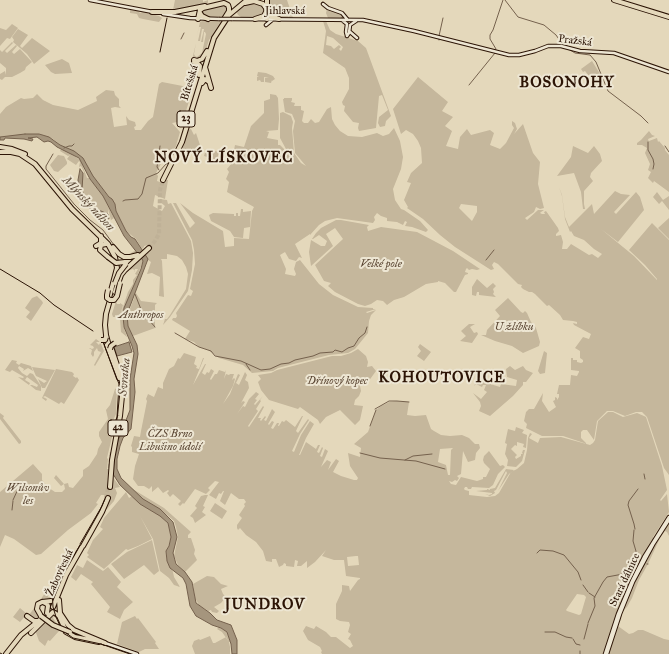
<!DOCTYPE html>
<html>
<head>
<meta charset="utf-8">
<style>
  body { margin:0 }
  canvas { display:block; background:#e4d8bb }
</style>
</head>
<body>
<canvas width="669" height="654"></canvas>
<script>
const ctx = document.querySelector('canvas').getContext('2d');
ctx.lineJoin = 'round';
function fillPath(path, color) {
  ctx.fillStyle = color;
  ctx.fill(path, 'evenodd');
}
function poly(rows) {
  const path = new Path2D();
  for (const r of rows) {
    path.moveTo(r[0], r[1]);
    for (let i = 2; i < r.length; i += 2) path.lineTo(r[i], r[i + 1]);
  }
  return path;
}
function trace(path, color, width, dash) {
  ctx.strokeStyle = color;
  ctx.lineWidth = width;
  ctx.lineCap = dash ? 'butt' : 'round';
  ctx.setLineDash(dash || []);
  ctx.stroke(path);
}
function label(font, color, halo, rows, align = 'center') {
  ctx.font = font + ' "IM FELL Great Primer",serif';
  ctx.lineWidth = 4;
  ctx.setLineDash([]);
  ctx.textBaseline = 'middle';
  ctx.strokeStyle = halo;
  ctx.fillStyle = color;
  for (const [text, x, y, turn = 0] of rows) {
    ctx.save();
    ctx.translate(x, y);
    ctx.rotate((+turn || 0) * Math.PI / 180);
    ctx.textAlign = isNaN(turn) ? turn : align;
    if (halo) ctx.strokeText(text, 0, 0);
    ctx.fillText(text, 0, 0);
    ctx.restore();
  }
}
fillPath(poly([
  [175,0,203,0,203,2,208,0,208,3,180,10,173,10],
  [268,0,287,0,293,18,273,17,268,11],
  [258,2,264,7,265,11,263,15,256,17,241,17,238,15,236,11,242,6,247,3],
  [225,3,228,9,224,17,206,17,202,15,201,10],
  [327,9,340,13,343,18,328,18,326,13],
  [130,10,138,11,140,13,143,12,159,16,162,18,159,22,143,19,139,18,137,14,130,13],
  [202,21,221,21,209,40,204,55,201,58,194,60,193,56,196,43,194,54,195,56,197,57,202,53,206,34,205,32,204,32,203,42,201,42,204,29,202,29,200,41,198,41,201,27,199,27,196,40,200,22],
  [323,21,326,21,330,30,336,34,358,41,366,48,391,116,386,121,385,126,380,127,378,123,379,117,388,110,382,95,379,96,376,128,359,131,358,128,359,123,353,122,344,111,345,106,343,105,342,102,349,89,349,78,345,68,323,53,326,31],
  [327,36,333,38,343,47,341,51,339,49,341,47,339,45,334,49,331,46,326,45],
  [12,24,18,28,10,39,7,38,0,46,0,28,6,30],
  [18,29,28,35,20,46,22,48,32,38,50,51,34,64,27,54,13,42,14,40,12,37],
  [12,42,13,43,5,51,7,53,16,45,17,46,12,52,14,54,20,49,32,62,26,67,25,70,20,73,12,77,5,77,2,80,0,79,0,74,5,71,6,75,6,68,0,63,0,50,2,52],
  [62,59,69,63,72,73,55,74,51,72,45,65],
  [592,61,600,74,598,76,599,78,598,79,603,86,599,89,585,71,583,72,581,69],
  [258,72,266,73,273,76,275,79,272,81,272,80,271,83,265,82,265,78,269,78,264,77,264,82,261,82,260,80,257,81,257,77,259,77,257,76],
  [418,77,448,102,442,111,453,117,445,126,452,131,446,146,458,149,460,137,467,129,471,135,490,130,494,133,490,145,500,149,506,143,514,128,512,125,512,121,515,123,517,129,514,134,523,124,533,153,540,162,538,184,544,208,540,209,536,207,534,212,525,218,527,220,538,210,544,210,541,212,540,213,542,214,545,214,544,212,546,211,558,228,559,231,556,234,556,236,561,235,563,242,562,249,567,249,571,244,589,255,592,254,598,258,602,254,594,249,584,240,574,236,571,231,570,232,565,219,562,196,559,187,562,195,565,217,569,227,592,204,594,214,615,191,621,194,630,195,614,212,616,214,636,192,640,197,644,210,618,242,601,229,634,256,657,280,657,279,645,265,629,250,652,223,669,240,669,475,664,468,647,417,642,412,636,412,625,416,613,411,607,411,597,421,594,440,587,430,583,430,581,432,581,438,587,444,563,436,542,436,526,428,527,424,524,421,526,412,529,409,534,409,543,393,542,401,549,412,556,407,553,401,555,400,555,397,557,398,557,400,559,397,559,394,557,394,559,385,570,385,571,375,577,376,579,372,579,371,571,370,571,358,573,358,573,362,573,360,577,360,577,362,581,363,583,362,583,360,580,358,580,351,575,348,583,337,589,339,591,334,574,325,573,323,577,324,577,322,573,321,563,320,560,315,549,305,547,306,535,294,532,292,529,292,523,289,521,287,522,285,518,284,498,264,494,262,492,265,494,269,491,270,455,247,440,235,423,219,407,208,408,207,404,200,411,183,407,182,411,173,422,163,421,148,418,141,413,134,406,130,401,134,393,109],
  [461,204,477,206,477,212,472,221,459,208],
  [162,82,193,88,183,121,172,123,180,132,176,146,166,162,162,162,156,173,158,176,157,181,163,183,166,180,168,180,165,199,155,195,153,206,162,211,165,206,159,201,160,199,167,200,168,204,171,203,191,241,193,253,192,270,188,291,170,317,163,325,165,319,167,319,170,315,186,289,188,274,186,267,182,260,177,256,167,254,167,259,161,259,162,261,164,297,159,296,160,277,152,273,147,274,151,262,148,260,144,254,150,252,150,246,148,245,144,246,144,247,142,249,136,239,126,231,116,211,115,204,93,176,83,158,69,149,60,145,53,139,39,134,0,137,0,114,6,107,21,98,24,99,33,98,37,94,43,100,53,105,78,110,97,101,96,97,106,90,114,91,115,95,119,99,119,106,121,108,115,107,111,108,114,127,127,125,126,116,129,120,135,122,136,126,134,127,135,130,141,130,148,121,153,117,159,84],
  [270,94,276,95,278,98,279,119,278,130,266,131,269,132,267,138,278,140,278,145,280,145,284,149,284,154,286,158,286,149,280,138,280,113,283,112,291,116,293,122,292,128,294,153,301,163,306,166,295,153,293,131,295,121,292,114,285,112,283,99,284,99,284,98,292,98,292,100,291,102,295,103,294,106,301,106,301,110,304,111,302,121,304,123,308,123,311,119,315,123,319,122,327,109,331,107,332,119,335,125,340,131,348,136,362,137,377,133,383,136,389,134,394,128,400,141,403,157,401,169,393,189,395,200,401,209,404,210,420,221,428,230,426,232,412,227,405,226,407,222,405,221,403,225,397,222,387,221,387,218,381,216,377,213,374,217,375,220,373,223,337,218,325,221,319,225,310,235,310,234,295,244,302,258,299,257,296,261,289,259,285,252,280,255,286,269,285,274,295,276,296,274,294,269,296,262,300,260,319,284,333,295,358,307,373,308,373,309,376,309,366,312,367,313,376,310,371,315,369,321,368,333,355,349,348,353,329,355,278,368,273,371,252,373,243,365,219,358,208,350,199,347,194,342,185,339,190,331,172,320,173,318,176,318,177,316,176,313,188,295,191,296,193,291,190,289,195,264,194,250,192,240,173,203,176,203,190,228,195,223,180,203,193,213,223,231,225,247,234,246,234,238,249,239,252,211,254,207,227,192,229,182,226,179,229,172,227,169,232,163,232,160,233,158,235,158,236,156,245,160,235,154,237,153,241,156,242,154,237,151,236,152,234,150,235,145,244,147,251,126,264,113,264,101,270,99],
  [191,129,194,135,196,133,200,145,199,146,200,150,185,153,182,147,188,130],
  [649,131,652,135,655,136,648,139,649,142,649,141,657,138,658,142,659,141,665,148,665,150,669,155,669,192,654,181,653,183,648,178,651,172,648,170,650,164,645,153,647,148,642,145,637,145,637,143,641,140],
  [573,146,588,153,594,146,600,154,602,161,591,173,590,177,593,181,584,191,584,204,585,209,583,209,581,192,574,173,557,176,571,157],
  [61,149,71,153,81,161,87,178,89,178,103,196,114,218,111,220,108,209,108,214,95,208,86,201,82,190,81,184,84,172,81,166,79,167,80,162,79,161,76,165,67,159,70,155,68,156,60,151],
  [206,149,219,152,217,160,204,156],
  [58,155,64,156,67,162,67,164,58,172,54,171,50,165],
  [657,192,663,200,669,196,669,210,662,201,659,204,653,197],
  [241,209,243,209,243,212,251,211,250,227,244,228,243,238,234,237,230,231,211,221,209,215,213,213,234,214,234,216,236,216,236,213,238,213,238,216,240,216],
  [669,218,669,239,658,228],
  [336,220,341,220,369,225,367,227,368,231,381,227,417,232,453,251,480,269,477,270,472,269,469,270,467,268,466,269,465,272,468,273,468,274,465,275,456,292,454,292,445,283,438,281,438,282,426,284,404,297,394,300,387,305,383,301,377,300,371,304,365,306,358,304,335,292,328,286,331,283,324,281,315,265,343,239,335,228,326,234,333,246,311,266,309,252,311,240,321,246,325,246,327,241,319,235,313,239,312,239,316,233,321,228],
  [136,250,143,261,124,311,123,325,127,337,121,332,120,319,119,319,119,316,115,315,115,317,113,317,112,314,116,301,117,304,120,304,120,303,123,305,120,316,128,292,133,284,133,280,137,275,135,274,138,269,135,269,135,271,134,272,135,270,132,269,131,270,128,269,123,276,127,269,137,260,135,255,132,256,131,253],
  [477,279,487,288,493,283,496,286,493,289,494,292,493,294,496,297,479,295,479,292,477,292,476,296,472,295,472,287],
  [136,293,141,301,157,303,155,305,155,328,133,336,128,326,128,314],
  [37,296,42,301,43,303,31,321,26,317,30,312,25,308,32,298],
  [508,298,521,312,523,313,525,311,527,313,531,322,536,328,540,342,539,346,523,353,512,346,495,341,481,335,486,335,487,330,500,316,495,310],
  [469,324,475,324,470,327,474,333,477,332,478,334,472,343,460,341,466,336,461,331],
  [96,339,100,342,96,342,99,345,100,343,101,344,104,351,95,366,94,365,101,352,101,348,101,352,98,351,97,348,94,352,94,355,93,357,91,354,92,350,89,348,90,348,92,349,94,348,93,346,90,345],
  [420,344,431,352,424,361,417,356,421,351,418,347],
  [358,349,366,356,368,362,367,367,372,366,376,371,368,382,363,382,360,386,361,391,359,396,355,400,354,405,363,406,360,420,355,425,340,410,326,417,320,424,318,420,300,407,298,409,269,400,261,390,258,382,261,379,258,375,271,373,277,370,332,356,341,356,351,353],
  [544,351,547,353,545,373,540,374,538,371],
  [184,353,196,357,194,364,197,366,196,368,199,369,203,358,204,358,193,385,205,364,206,364,202,373,205,375,207,372,209,373,211,369,214,371,210,379,211,380,215,374,217,374,219,370,225,372,226,370,224,379,226,374,229,375,230,374,234,374,232,380,234,378,235,379,233,386,223,404,230,394,238,374,240,375,236,383,239,385,245,372,247,375,245,380,248,382,249,388,241,403,243,401,245,402,237,414,243,406,245,407,249,399,256,392,259,394,255,399,257,400,254,404,255,405,263,396,260,400,261,401,256,409,258,411,248,426,249,427,263,406,264,407,258,418,261,418,260,420,261,421,265,416,266,417,264,420,266,421,272,409,275,412,268,424,269,425,272,421,274,422,271,428,273,429,277,423,279,423,278,426,279,426,282,421,284,422,286,420,295,427,302,416,303,416,296,431,298,433,308,419,309,420,300,434,292,451,294,452,301,435,310,421,314,424,306,438,299,455,300,455,306,442,316,449,318,445,320,445,317,452,319,453,322,447,323,448,320,456,322,457,325,449,328,451,321,467,327,460,331,462,328,470,336,459,339,461,333,472,341,476,354,480,357,480,358,478,350,466,348,453,360,457,361,448,354,444,368,432,376,410,381,406,389,402,397,401,409,402,407,415,415,416,426,415,431,429,434,431,441,435,450,436,462,435,469,438,475,444,479,444,480,448,476,453,475,460,468,462,463,451,461,474,457,476,456,477,457,476,459,478,457,481,455,480,452,482,449,481,451,484,456,485,461,477,477,481,483,479,483,477,486,477,490,469,484,463,483,460,484,456,489,451,500,466,503,465,505,467,498,474,493,485,489,488,472,487,471,489,468,489,467,487,465,487,464,489,465,490,469,491,469,495,487,497,495,496,499,493,511,472,517,469,524,463,527,450,528,438,530,433,532,434,529,438,538,443,540,438,561,437,590,445,593,443,595,440,598,421,608,412,613,412,623,417,637,413,644,416,646,417,662,466,667,490,660,500,661,501,667,494,669,512,653,537,654,538,642,557,622,600,603,654,322,654,321,652,322,651,320,647,308,640,303,631,306,626,314,629,316,626,326,632,331,637,336,637,350,648,353,646,350,640,348,639,351,634,348,632,350,625,349,622,340,621,336,619,336,604,342,591,342,585,349,586,350,591,358,580,360,579,360,578,346,576,344,560,334,560,322,556,326,550,315,562,307,568,307,561,301,566,297,566,298,561,295,560,294,567,286,566,286,564,284,563,283,565,279,567,276,559,272,559,272,562,266,561,263,551,256,542,246,535,240,528,238,530,237,528,237,525,242,518,239,515,245,506,244,504,246,502,244,499,239,499,231,493,225,505,220,501,224,491,223,491,221,494,219,493,216,499,209,495,219,482,215,481,208,488,210,490,206,494,195,489,184,504,183,503,180,506,178,504,181,501,173,494,170,497,167,493,169,491,168,490,163,493,158,487,152,492,152,486,149,489,144,486,138,486,133,479,135,466,139,454,132,452,132,447,131,446,134,436,140,437,141,431,147,401,146,399,148,394,154,397,158,387,163,389,163,383,169,369,174,366,178,358,180,359],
  [453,448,451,450,450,475,448,475,446,465,438,462,440,449],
  [356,556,358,556,359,565,348,566,347,557],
  [577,594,584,595,586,597,581,614,579,615,567,611,566,610],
  [12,360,17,361,16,363,19,365,21,363,31,366,33,371,28,368,23,371,24,369,19,366,18,368,22,373,27,376,30,373,33,374,41,386,41,391,36,390,31,386,30,385,32,385,37,387,38,385,27,377,25,380,30,383,29,385,18,377,23,378,24,377,19,374,12,370,10,372,5,370],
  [510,366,515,370,523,366,526,370,533,373,526,382,523,382,523,385,513,396,490,416,479,411,481,406,480,402,473,393,481,399,487,392,484,390,486,385,483,385,482,387,476,384,474,386,477,380,500,387,501,384,516,386,517,380,507,377,506,369],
  [32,367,55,370,45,388,42,388,38,379,44,383,47,381,36,376],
  [56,369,72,372,74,374,73,376,76,378,77,377,79,380,64,404,61,402,59,404,45,396,43,397,47,399,46,401,42,398],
  [117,388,116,414,111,425,109,426,111,433,113,433,107,458,108,459,107,469,110,469,112,476,120,487,115,488,117,493,114,501,107,509,105,508,109,497,106,495,101,495,96,503,98,504,91,513,68,530,41,554,36,555,14,539,5,535,0,547,0,492,33,464,42,474,42,480,49,488,55,492,62,492,65,489,64,484,61,486,54,478,56,475,64,484,68,483,69,487,73,488,83,476,83,470,89,466,97,454,98,449,102,442,99,436,99,432,108,419,106,410,110,405,115,389],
  [0,413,4,416,3,418,21,441,21,443,19,444,0,419],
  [516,427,524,430,522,433,527,435,526,448,523,447,524,444,517,442,517,446,515,445,511,449,517,455,515,457,516,459,521,456,521,454,523,454,522,453,523,450,525,450,522,461,516,467,507,466,508,460,505,454,507,444,505,443,508,429,515,431],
  [506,469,514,470,509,474,498,491,507,473,506,471,496,490,494,491,495,493,490,496,485,494,489,495,492,494,492,493,476,491,487,490,487,489,490,490,490,489,495,488],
  [131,488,164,508,191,532,188,535,188,538,191,538,195,550,194,554,197,560,185,572,178,565,174,556,178,537,176,527,174,521,167,515,143,499],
  [126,492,129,498,132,496,140,504,160,516,168,523,171,537,169,545,166,552,166,558,173,572,174,577,180,587,174,585,169,578,160,571,153,539,140,516,152,539,138,546,128,550,126,549,104,569,87,557,89,555,87,553,93,540,103,529,100,527,104,518],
  [205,495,208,495,203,506,205,507,202,512,206,515,195,523,193,518,190,516,197,508,195,506,201,496],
  [215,503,227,511,222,519,210,511],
  [669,522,669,536,667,532,665,531,660,538,648,564,639,580,632,598,627,607,622,612,621,620,619,623,618,626,629,634,633,633,638,630,643,630,664,639,669,640,669,654,608,654,615,630,634,582,655,543],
  [152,540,159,571,154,575,144,565,124,579,111,564,127,552],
  [87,560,103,571,108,567,121,582,117,587,133,602,124,610,120,619,107,612,110,607,91,584,93,582,81,574,76,581,71,577,77,565,83,568],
  [207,576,214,577,221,584,228,586,221,589,223,594,226,597,221,603,214,607,219,611,217,613,212,612,211,610,208,611,199,605,195,598,193,584],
  [54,581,49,591,48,597,52,597,52,599,56,594,52,600,37,605,41,617,35,621,29,615],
  [20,608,27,614,20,622,13,617],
  [55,613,64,629,62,628,55,615,54,616,53,618,61,630,59,631,50,641,48,640,45,646,39,641,35,630,51,615],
  [135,616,137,619,138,618,156,642,155,643,159,649,145,649,139,652,117,644,122,622],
  [219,627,227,632,229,637,230,642,229,642,230,647,230,654,195,654,192,646,194,641,199,639,200,640,210,636,213,643,215,643,226,637,229,642,222,632,217,629]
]), '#c5b79c');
const water = poly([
  [25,134,39,134,49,137,60,145,74,151,83,158,93,176,109,197,112,199,115,204,116,211,126,231,131,237,135,239,148,259,127,314,128,326,137,345,138,354,134,379,135,392,131,429,123,438,120,446,117,459,117,469,121,478,143,499,160,509,173,522,177,537,173,553,176,564,185,572,192,582,196,603,210,613,217,620,231,625,237,640,237,654,232,654,231,644,227,632,221,628,212,625,196,616,190,606,186,584,183,578,170,568,167,561,166,551,169,546,171,537,168,523,160,516,140,504,120,485,113,474,114,458,118,440,122,432,120,428,123,428,130,410,130,379,134,353,132,346,124,327,123,316,124,308,141,269,143,261,142,259,124,236,103,196,90,179,79,158,57,147,51,142,48,141,44,142,37,137,28,138,33,139,32,141,24,139,5,138,4,140,0,140,0,137,25,134],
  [80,169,83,173,82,190,86,201,94,208,108,214,109,219,93,211,84,203,79,191,78,180,80,169],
  [129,342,132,352,117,356,114,347,129,342]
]);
fillPath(water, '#a5957d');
trace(water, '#75614d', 1);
trace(poly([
  [505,0,518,17,544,25,556,35,563,45],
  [439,36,443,18],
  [181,39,184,33],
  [439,40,439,39],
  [570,50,575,53,590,55,596,62,608,91,641,116,648,123],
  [495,51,496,49,490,39,490,35,493,30,503,0],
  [469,85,495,53],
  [648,142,648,150,653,159,654,164,653,169],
  [665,146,669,152],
  [64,148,69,146,72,146,74,144],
  [53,154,46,166,46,169,74,204,90,220,103,230,117,249],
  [159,170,157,167,160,146],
  [123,201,125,200,138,199,142,194,146,178,158,173,166,164,170,163],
  [486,260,494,250],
  [135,294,142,312,155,327],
  [175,333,199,347,211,351,215,356,241,361,261,370,270,369,281,364,289,363,295,360,313,356,320,353,333,352,335,350,342,352,348,348,354,346,359,338,365,333,367,327],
  [246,364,250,370],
  [375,409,389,401,397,401,409,402],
  [370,426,376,410],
  [360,453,380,458,416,461,445,469],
  [405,460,413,456,432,454],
  [644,474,645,479],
  [13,500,19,487],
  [12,510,13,501],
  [635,529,634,524,628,505,629,501,638,489],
  [634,530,633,541,638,558],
  [537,553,540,550,553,551,564,555,578,572,581,580],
  [647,564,648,564],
  [583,585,588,592],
  [589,593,595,597],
  [588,623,595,606,594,598,603,582,607,577,623,574,629,571,634,566],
  [545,632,555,632,566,637,572,638],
  [573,639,576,644,580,645],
  [584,639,588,624],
  [580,654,580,651]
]), '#75614d', 1);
trace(poly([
  [149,248,155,241,159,234,160,190,163,180],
  [109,474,112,451],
  [106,498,109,483]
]), '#bfb197', 4, [4, 2]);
const secondary = poly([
  [90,0,153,12],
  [323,4,328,8,342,13,347,19],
  [163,14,190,18,219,19],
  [232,19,363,20,414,31,509,55,519,55,535,51,548,46,561,46,580,51,614,53,669,72],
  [342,20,347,24,346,32,347,36],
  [266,25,272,20],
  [349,31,357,38],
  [347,36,349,33,350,25,356,21],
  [105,643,137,654],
  [605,654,618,614,632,581,644,557,669,517],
  [607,654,620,614,633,582,654,543,669,520]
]);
const highway = poly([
  [614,0,669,17],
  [245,3,254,1,263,4,266,8,267,19],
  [267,9,267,0],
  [152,12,175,12,205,6],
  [268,12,270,16,279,19],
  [200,13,202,16,208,19],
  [198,19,200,10,203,8,224,3,228,5,229,8,229,11,224,19],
  [255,19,264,16,266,12],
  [194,60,197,61,202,59,207,51],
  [194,62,197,63,200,66,199,75],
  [205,67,211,88],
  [202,83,205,79,209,82],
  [0,147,12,149,25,154],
  [0,152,11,152,20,154,35,164,72,209,108,244,115,257,117,268,109,298],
  [163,180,182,142,214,38,229,15,247,0],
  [106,244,101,245,100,250,108,257],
  [96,246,101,243,101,236],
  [113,247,119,254,124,257,130,257,138,255],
  [115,292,121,275,125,270,149,248],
  [107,345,119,378],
  [109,346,106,335,105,325,106,314,110,300],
  [110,487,112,460,120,416,123,386,120,374,111,347],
  [83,546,102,512,108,498],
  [59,600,60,613,68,625,74,630,105,643],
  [43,602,47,604,48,606,47,613],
  [53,607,66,575,82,547],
  [55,613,59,616,65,629],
  [27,616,34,621,39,621],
  [41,616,37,609,38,604,42,602,51,601],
  [46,619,53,612],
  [66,632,75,637,99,642],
  [31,633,44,620],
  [6,654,21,635,42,618]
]);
trace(secondary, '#2c1405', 4.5);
trace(highway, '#2c1405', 6);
trace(secondary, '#ede6d3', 2.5);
trace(highway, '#e4d8bb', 4);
trace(poly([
  [160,52,167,18],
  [0,269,40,293,54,305,93,331],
  [103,342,119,384,117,417,113,428],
  [80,544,102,506,105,499],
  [61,628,56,617,53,607,52,591,54,585,67,567,80,545],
  [62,630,73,638,101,644,130,654],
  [0,653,2,654]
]), '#2c1405', 1);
const secondaryBridge = poly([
  [219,19,232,19]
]);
const highwayBridge = poly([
  [108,257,116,263,125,262],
  [115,283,119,273,126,264],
  [108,290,107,295,107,298,110,300,114,300,117,296,120,283],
  [101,340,105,340,106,337],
  [110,349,111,346,115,343],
  [41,616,53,625,70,632]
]);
trace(secondaryBridge, '#2c1405', 4.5, []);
trace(highwayBridge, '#2c1405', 6, []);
trace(secondaryBridge, '#ede6d3', 2.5);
trace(highwayBridge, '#e4d8bb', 4);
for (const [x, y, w] of [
  [186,119,18],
  [118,428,20]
]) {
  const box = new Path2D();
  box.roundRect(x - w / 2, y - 8, w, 16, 3);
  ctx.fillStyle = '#ede6d3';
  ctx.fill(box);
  trace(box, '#2c1405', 1);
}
label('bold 10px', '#2c1405', null, [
  ["23",186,119],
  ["42",118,428]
]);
label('11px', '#2c1405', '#ede6d3', [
  ["Jihlavská",285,11],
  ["Pražská",575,41,7],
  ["Bítešská",190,83,-73],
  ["Žabovřeská",60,573,-65],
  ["Stará dálnice",625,580,-65]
]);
label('italic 11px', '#5a4532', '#ede6d3', [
  ["Velké pole",381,264],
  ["Anthropos",141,315],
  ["U žlíbku",514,327],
  ["Dřínový kopec",337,381],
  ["ČZS Brno",170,434],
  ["Libušino údolí",170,447],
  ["Wilsonův",28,488],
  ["les",28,501]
]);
label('italic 12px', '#5c4835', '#ede6d3', [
  ["Mlýnský náhon",88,204,47],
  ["Svratka",125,377,-85]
]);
ctx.letterSpacing = '1px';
label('bold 15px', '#2c1405', '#ede6d3', [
  ["BOSONOHY",567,83],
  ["NOVÝ LÍSKOVEC",224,158],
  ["KOHOUTOVICE",442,378],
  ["JUNDROV",265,605]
]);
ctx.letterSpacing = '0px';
</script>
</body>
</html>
